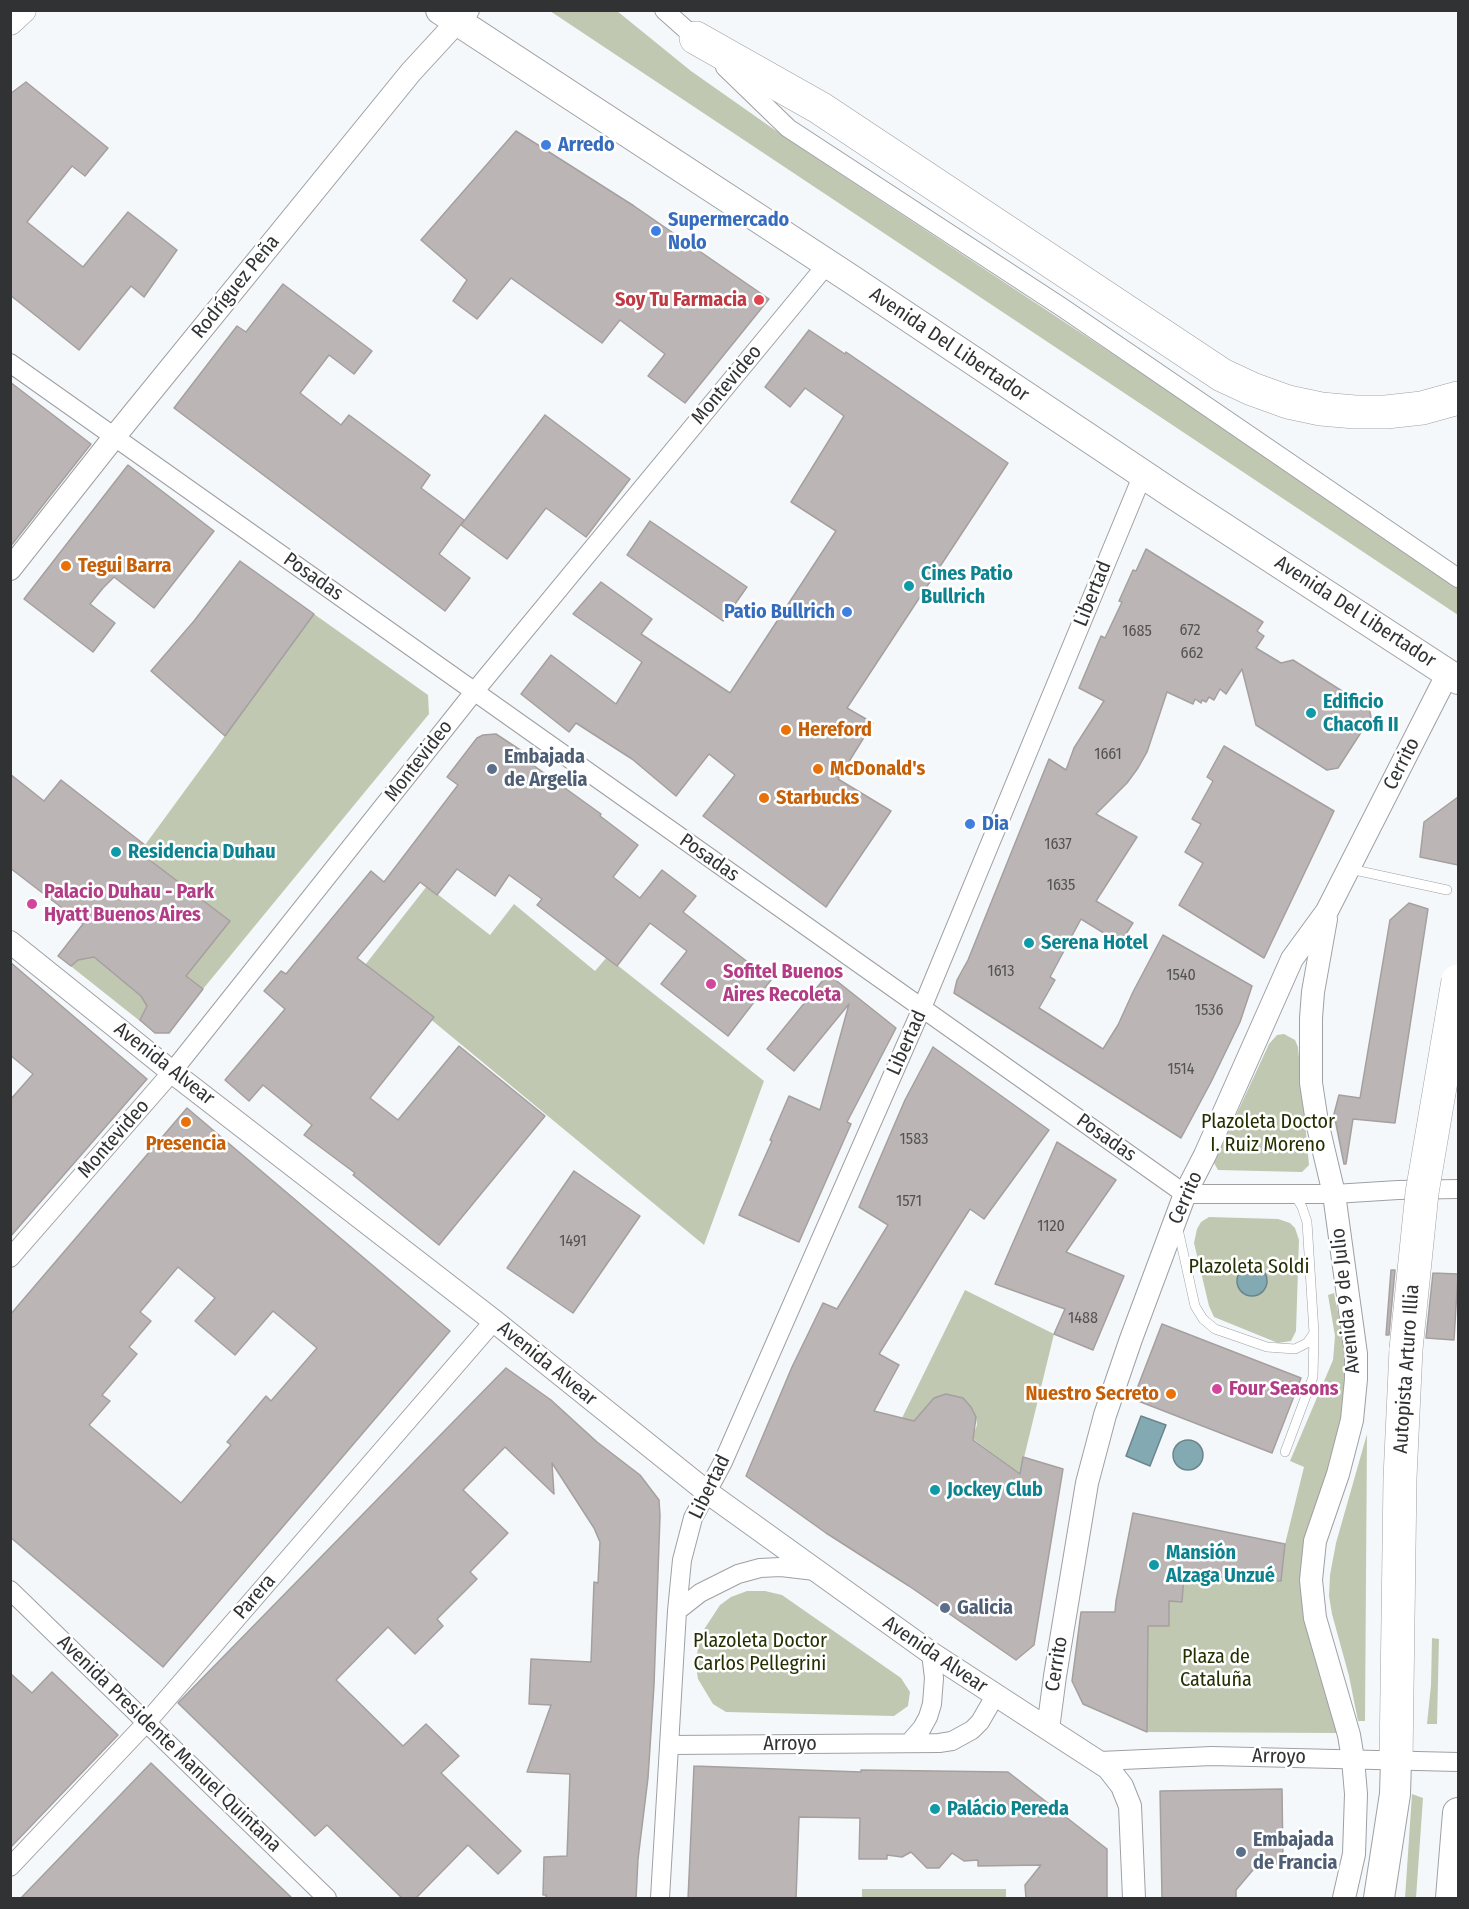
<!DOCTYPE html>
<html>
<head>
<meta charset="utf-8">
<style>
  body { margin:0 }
  #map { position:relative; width:1469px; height:1909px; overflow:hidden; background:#f5f8fb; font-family:"Fira Sans Condensed",sans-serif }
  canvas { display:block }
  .frame { position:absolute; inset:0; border:12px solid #313233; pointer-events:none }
</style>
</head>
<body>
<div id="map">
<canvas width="1469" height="1909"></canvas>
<div class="frame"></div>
</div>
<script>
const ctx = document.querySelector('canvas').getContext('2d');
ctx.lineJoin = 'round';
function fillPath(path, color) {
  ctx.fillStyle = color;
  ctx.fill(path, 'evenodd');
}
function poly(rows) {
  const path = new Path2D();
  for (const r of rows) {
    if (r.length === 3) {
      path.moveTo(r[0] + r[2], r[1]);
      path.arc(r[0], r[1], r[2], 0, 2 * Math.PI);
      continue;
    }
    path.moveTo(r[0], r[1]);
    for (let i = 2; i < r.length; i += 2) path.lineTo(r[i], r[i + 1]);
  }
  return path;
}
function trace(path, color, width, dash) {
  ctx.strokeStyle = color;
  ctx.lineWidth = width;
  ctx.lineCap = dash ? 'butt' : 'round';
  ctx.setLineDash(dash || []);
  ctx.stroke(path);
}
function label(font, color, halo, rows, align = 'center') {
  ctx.font = font + ' "Fira Sans Condensed",sans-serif';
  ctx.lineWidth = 5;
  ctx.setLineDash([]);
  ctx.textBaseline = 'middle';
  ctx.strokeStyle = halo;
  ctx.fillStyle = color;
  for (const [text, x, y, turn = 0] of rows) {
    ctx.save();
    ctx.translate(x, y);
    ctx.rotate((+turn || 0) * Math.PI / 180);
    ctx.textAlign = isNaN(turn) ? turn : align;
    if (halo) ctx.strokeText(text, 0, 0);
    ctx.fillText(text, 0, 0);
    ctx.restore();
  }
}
fillPath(poly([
  [550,11,617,11,691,71,792,142,1458,582,1458,615],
  [314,614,428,695,429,714,203,989,169,1033,155,1033,58,956,145,845],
  [427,886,490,935,514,904,595,971,607,957,764,1081,704,1245,365,965],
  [1284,1034,1295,1040,1298,1047,1309,1165,1302,1172,1218,1170,1214,1163,1269,1044,1277,1035],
  [1209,1217,1278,1219,1290,1223,1295,1228,1299,1240,1296,1331,1291,1341,1278,1343,1214,1317,1209,1306,1194,1243,1197,1229,1201,1222],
  [965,1290,1054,1334,1020,1474,972,1438,977,1425,976,1417,971,1407,963,1398,946,1394,934,1398,914,1421,902,1418],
  [1334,1293,1343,1336,1346,1389,1345,1412,1301,1587,1304,1618,1337,1733,1147,1732,1148,1626,1169,1626,1169,1601,1182,1601,1184,1574,1281,1581,1285,1544,1304,1467,1290,1461,1333,1360,1335,1336,1328,1295],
  [1367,1434,1365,1721,1358,1721,1349,1676,1332,1614,1329,1596,1330,1575,1336,1543],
  [747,1591,765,1591,782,1595,901,1678,910,1692,908,1706,894,1716,726,1712,713,1704,698,1679,696,1666,698,1647,703,1631,720,1605,731,1597],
  [1432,1638,1439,1639,1437,1724,1427,1724,1431,1685],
  [1412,1794,1423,1798,1416,1898,1405,1898],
  [862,1889,1006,1889,1006,1898,862,1898]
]), '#c0c8b2');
const water = poly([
  [1252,1281,15],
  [1141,1416,1166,1425,1150,1466,1126,1456,1141,1416],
  [1188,1455,15]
]);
fillPath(water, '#83aab2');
trace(water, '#6a868c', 1.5);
const building = poly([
  [26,82,108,148,85,176,72,166,27,222,83,267,128,212,177,250,144,297,131,286,79,350,10,295,10,94,26,82],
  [516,131,634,206,769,299,685,403,648,376,665,354,620,320,602,343,511,278,477,319,453,301,467,280,421,240,516,131],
  [283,284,372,351,354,374,329,355,300,393,341,425,349,415,430,475,421,488,464,520,439,554,470,578,445,611,174,408,237,326,246,332,283,284],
  [809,330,845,354,846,352,1008,463,847,708,873,723,838,779,891,811,826,907,703,816,735,775,709,754,676,796,632,759,576,723,569,732,521,694,551,655,616,704,642,662,573,614,601,582,652,619,641,634,730,693,836,531,791,502,844,416,805,388,790,407,765,387,809,330],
  [10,382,91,444,10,547,10,382],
  [545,415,630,479,586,537,546,508,507,559,461,525,545,415],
  [128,465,214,531,154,608,114,577,103,588,90,604,115,623,93,652,24,599,128,465],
  [650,521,747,587,723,621,627,555,650,521],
  [1146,549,1263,622,1257,631,1264,636,1256,648,1281,663,1293,660,1369,708,1371,717,1338,768,1327,770,1256,725,1242,669,1226,694,1220,689,1214,700,1209,697,1206,702,1202,700,1201,703,1195,699,1193,704,1167,692,1147,752,1138,768,1127,783,1096,814,1137,837,1096,901,1133,923,1120,943,1081,919,1050,977,1055,980,1039,1008,1103,1049,1118,1025,1133,992,1163,935,1252,986,1240,1022,1211,1082,1181,1138,954,993,957,980,968,960,1049,759,1066,770,1074,748,1104,701,1079,688,1101,636,1105,638,1122,602,1119,601,1133,570,1136,571,1146,549],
  [240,561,314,614,225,736,151,671,194,621,240,561],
  [496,734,537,761,533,765,601,814,600,816,638,845,613,877,640,898,662,870,696,896,683,912,771,980,728,1036,661,984,687,951,650,923,617,966,537,905,542,899,509,875,495,896,457,869,437,895,420,882,357,958,434,1017,370,1098,398,1120,459,1046,545,1116,439,1245,353,1175,355,1173,304,1135,312,1125,263,1085,249,1101,225,1080,285,1009,264,991,281,971,286,974,371,871,384,882,458,785,447,777,477,738,483,735,496,734],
  [1224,746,1334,811,1264,958,1179,905,1203,863,1185,852,1201,824,1192,819,1213,781,1207,777,1224,746],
  [10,774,44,801,61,780,145,845,139,852,230,921,186,976,203,989,169,1033,155,1033,140,1020,147,1006,141,996,94,957,78,960,71,966,58,956,83,924,10,868,10,774],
  [1458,797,1458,865,1420,857,1424,822,1458,797],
  [1409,903,1428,909,1395,1123,1353,1119,1346,1164,1344,1164,1334,1114,1339,1095,1360,1098,1390,920,1409,903],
  [10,962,147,1079,10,1237,10,1100,33,1074,10,1055,10,962],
  [828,974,896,1028,847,1122,851,1124,799,1242,739,1215,772,1141,770,1140,789,1096,820,1110,849,1004,794,1071,767,1049,828,974],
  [933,1047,1049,1130,984,1219,970,1209,940,1256,879,1354,899,1365,874,1411,914,1421,934,1398,946,1394,963,1398,971,1407,976,1417,973,1440,1020,1474,1023,1457,1063,1469,1034,1645,1016,1660,909,1586,826,1533,746,1476,792,1367,823,1303,837,1309,888,1225,859,1207,905,1100,933,1047],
  [187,1108,450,1331,163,1667,10,1537,10,1315,187,1108],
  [178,1267,215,1298,195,1321,235,1355,273,1311,317,1348,271,1401,266,1396,227,1442,231,1445,181,1503,89,1425,110,1401,102,1395,137,1354,129,1347,151,1321,140,1312,178,1267],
  [1057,1142,1116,1180,1066,1252,1124,1276,1093,1350,1054,1334,1065,1309,995,1284,1057,1142],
  [574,1171,640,1216,573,1313,507,1268,574,1171],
  [1391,1270,1395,1270,1389,1335,1386,1335,1391,1270],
  [1433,1273,1458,1274,1454,1340,1426,1338,1433,1273],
  [1162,1324,1301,1378,1272,1453,1133,1399,1162,1324],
  [506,1368,551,1400,597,1442,640,1475,659,1500,660,1516,654,1685,648,1778,638,1859,636,1899,546,1899,546,1895,543,1895,544,1857,567,1856,570,1774,527,1772,551,1705,529,1704,531,1659,591,1662,594,1582,598,1583,600,1542,594,1528,552,1463,554,1494,505,1447,463,1490,508,1533,470,1572,477,1579,437,1619,443,1626,415,1654,388,1627,336,1680,403,1746,426,1724,459,1756,441,1773,521,1851,498,1874,468,1845,415,1899,403,1899,327,1825,315,1836,178,1703,506,1368],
  [1133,1513,1285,1544,1281,1581,1184,1574,1182,1602,1169,1601,1169,1626,1148,1626,1147,1732,1083,1704,1072,1681,1081,1612,1115,1612,1116,1601,1133,1513],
  [52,1672,118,1735,10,1848,10,1673,32,1693,52,1672],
  [151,1763,204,1814,293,1899,20,1899,151,1763],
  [694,1766,861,1772,861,1770,1008,1772,1107,1849,1107,1899,1026,1899,1025,1885,1041,1865,978,1866,978,1860,964,1861,952,1853,939,1868,927,1868,911,1852,902,1857,887,1855,887,1859,859,1859,860,1818,799,1817,796,1899,688,1899,694,1766],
  [1282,1789,1283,1864,1258,1864,1236,1890,1236,1899,1162,1899,1160,1791,1282,1789]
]);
fillPath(building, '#bbb6b5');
trace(building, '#a5a09f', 1.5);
const service = poly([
  [1350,869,1447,890],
  [1178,1229,1195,1306,1203,1319,1215,1329,1267,1347,1295,1349,1307,1343,1314,1333,1307,1222,1302,1207,1295,1195],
  [1285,1452,1313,1377,1314,1333]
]);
const minor = poly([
  [664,10,701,43],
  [725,67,788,128,1063,308,1458,578],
  [10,363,1185,1194,1334,1194,1398,1190,1458,1189],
  [10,1258,172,1072,474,692,828,263],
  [10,1590,327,1898],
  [677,1611,700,1593,738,1574,760,1568,781,1567,815,1571],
  [909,1743,922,1728,928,1717,932,1704,934,1678,931,1653],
  [670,1745,939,1743,952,1741,972,1730,980,1722,995,1696],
  [1100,1761,1212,1756,1458,1762],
  [10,1867,147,1722,494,1321],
  [660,1898,677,1611,682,1560,693,1518,723,1462,922,1008,1143,474]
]);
const tertiary = poly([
  [10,569,115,436,411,72,468,10],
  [1326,919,1313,992,1311,1018,1311,1083,1317,1122,1334,1194,1356,1354,1356,1379,1352,1420,1338,1474,1315,1541,1311,1580,1315,1618,1349,1735,1353,1759,1356,1794,1354,1854,1344,1898],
  [10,942,172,1072,494,1321,707,1492,931,1653,1108,1768,1122,1786,1130,1806,1134,1898],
  [1048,1729,1055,1676,1087,1483,1105,1415,1131,1339,1185,1194,1205,1155,1292,959,1327,911,1448,673]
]);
const secondary = poly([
  [10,22,23,10]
]);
const primary = poly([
  [440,10,851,279,1174,495,1458,680]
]);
const trunk = poly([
  [1379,1898,1395,1794,1396,1761],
  [1451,1898,1458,1813]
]);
const motorway = poly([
  [696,38,820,108,1222,375,1252,389,1288,402,1321,409,1355,412,1386,412,1422,408,1458,398],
  [1396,1761,1400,1478,1406,1349]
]);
trace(service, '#9ea0a4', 10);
trace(minor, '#9ea0a4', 20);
trace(tertiary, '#9ea0a4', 24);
trace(secondary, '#9ea0a4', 27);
trace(primary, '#9ea0a4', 30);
trace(trunk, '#9ea0a4', 32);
trace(motorway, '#9ea0a4', 34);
trace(service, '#fff', 9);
trace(minor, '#fff', 18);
trace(tertiary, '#fff', 22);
trace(secondary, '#fff', 26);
trace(primary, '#fff', 28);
trace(trunk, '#fff', 30);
trace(motorway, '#fff', 33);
const motorwayBridge = poly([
  [1406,1349,1422,1193,1458,981]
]);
trace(motorwayBridge, '#9ea0a4', 34, []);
trace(motorwayBridge, '#fff', 33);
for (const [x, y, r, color] of [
  [546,145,6,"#3f7fe0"],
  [656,231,6,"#3f7fe0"],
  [759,300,6,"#e0444e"],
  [66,566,6,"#e8710a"],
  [909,586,6,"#0f9aa8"],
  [847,612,6,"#3f7fe0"],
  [1311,713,6,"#0f9aa8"],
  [786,730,6,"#e8710a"],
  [492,769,6,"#5c6f8a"],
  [818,769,6,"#e8710a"],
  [764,798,6,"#e8710a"],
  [970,824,6,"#3f7fe0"],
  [116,852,6,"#0f9aa8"],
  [32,904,6,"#d1479c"],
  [1029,943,6,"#0f9aa8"],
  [711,984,6,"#d1479c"],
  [186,1122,6,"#e8710a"],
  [1217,1389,6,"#d1479c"],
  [1171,1394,6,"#e8710a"],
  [935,1490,6,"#0f9aa8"],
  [1154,1565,6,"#0f9aa8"],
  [945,1608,6,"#5c6f8a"],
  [935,1809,6,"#0f9aa8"],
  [1241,1852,6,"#5c6f8a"]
]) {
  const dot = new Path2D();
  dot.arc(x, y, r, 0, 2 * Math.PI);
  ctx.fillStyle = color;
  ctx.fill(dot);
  trace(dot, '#fff', 2);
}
label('16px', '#545354', null, [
  ["672",1190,631],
  ["1685",1137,632],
  ["662",1192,654],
  ["1661",1108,755],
  ["1637",1058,845],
  ["1635",1061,886],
  ["1613",1001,972],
  ["1540",1181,976],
  ["1536",1209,1011],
  ["1514",1181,1070],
  ["1583",914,1140],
  ["1571",909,1202],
  ["1120",1051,1227],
  ["1491",573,1242],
  ["1488",1083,1319]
]);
label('bold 20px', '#366cbe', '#fff', [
  ["Arredo",558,145],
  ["Supermercado",668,220],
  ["Nolo",668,243],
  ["Patio Bullrich",835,612,"right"],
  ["Dia",982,824]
], 'left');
label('20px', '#313233', '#fff', [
  ["Rodríguez Peña",236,287,-51],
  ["Avenida Del Libertador",949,345,34],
  ["Montevideo",727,385,-50],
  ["Posadas",313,577,35],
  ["Libertad",1093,594,-68],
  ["Avenida Del Libertador",1355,612,33],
  ["Montevideo",419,761,-52],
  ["Cerrito",1402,764,-63],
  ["Posadas",709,858,35],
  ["Libertad",907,1043,-66],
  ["Avenida Alvear",164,1064,38],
  ["Posadas",1106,1138,35],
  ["Montevideo",114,1139,-49],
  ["Cerrito",1186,1198,-66],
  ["Avenida 9 de Julio",1346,1301,-96],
  ["Avenida Alvear",547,1364,39],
  ["Autopista Arturo Illia",1407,1369,-86],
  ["Libertad",710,1487,-64],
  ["Parera",255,1597,-49],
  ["Avenida Alvear",935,1655,34],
  ["Cerrito",1057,1664,-81],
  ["Avenida Presidente Manuel Quintana",169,1744,44],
  ["Arroyo",790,1744],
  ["Arroyo",1279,1757,1]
]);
label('bold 20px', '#be3a42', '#fff', [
  ["Soy Tu Farmacia",747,300]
], 'right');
label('bold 20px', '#c56008', '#fff', [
  ["Tegui Barra",78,566],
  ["Hereford",798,730],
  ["McDonald's",830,769],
  ["Starbucks",776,798],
  ["Presencia",186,1144,"center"],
  ["Nuestro Secreto",1159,1394,"right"]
], 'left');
label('bold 20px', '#0d838f', '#fff', [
  ["Cines Patio",921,574],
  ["Bullrich",921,597],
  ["Edificio",1323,702],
  ["Chacofi II",1323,725],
  ["Residencia Duhau",128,852],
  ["Serena Hotel",1041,943],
  ["Jockey Club",947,1490],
  ["Mansión",1166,1553],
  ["Alzaga Unzué",1166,1576],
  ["Palácio Pereda",947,1809]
], 'left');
label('bold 20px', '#4e5e75', '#fff', [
  ["Embajada",504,757],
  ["de Argelia",504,780],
  ["Galicia",957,1608],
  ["Embajada",1253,1840],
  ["de Francia",1253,1863]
], 'left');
label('bold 20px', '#b23c85', '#fff', [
  ["Palacio Duhau - Park",44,892],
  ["Hyatt Buenos Aires",44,915],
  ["Sofitel Buenos",723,972],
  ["Aires Recoleta",723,995],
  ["Four Seasons",1229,1389]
], 'left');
label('20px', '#233000', '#fff', [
  ["Plazoleta Doctor",1268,1122],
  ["I. Ruiz Moreno",1268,1145],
  ["Plazoleta Soldi",1249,1267],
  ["Plazoleta Doctor",760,1641],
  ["Carlos Pellegrini",760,1664],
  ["Plaza de",1216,1657],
  ["Cataluña",1216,1680]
]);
</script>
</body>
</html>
